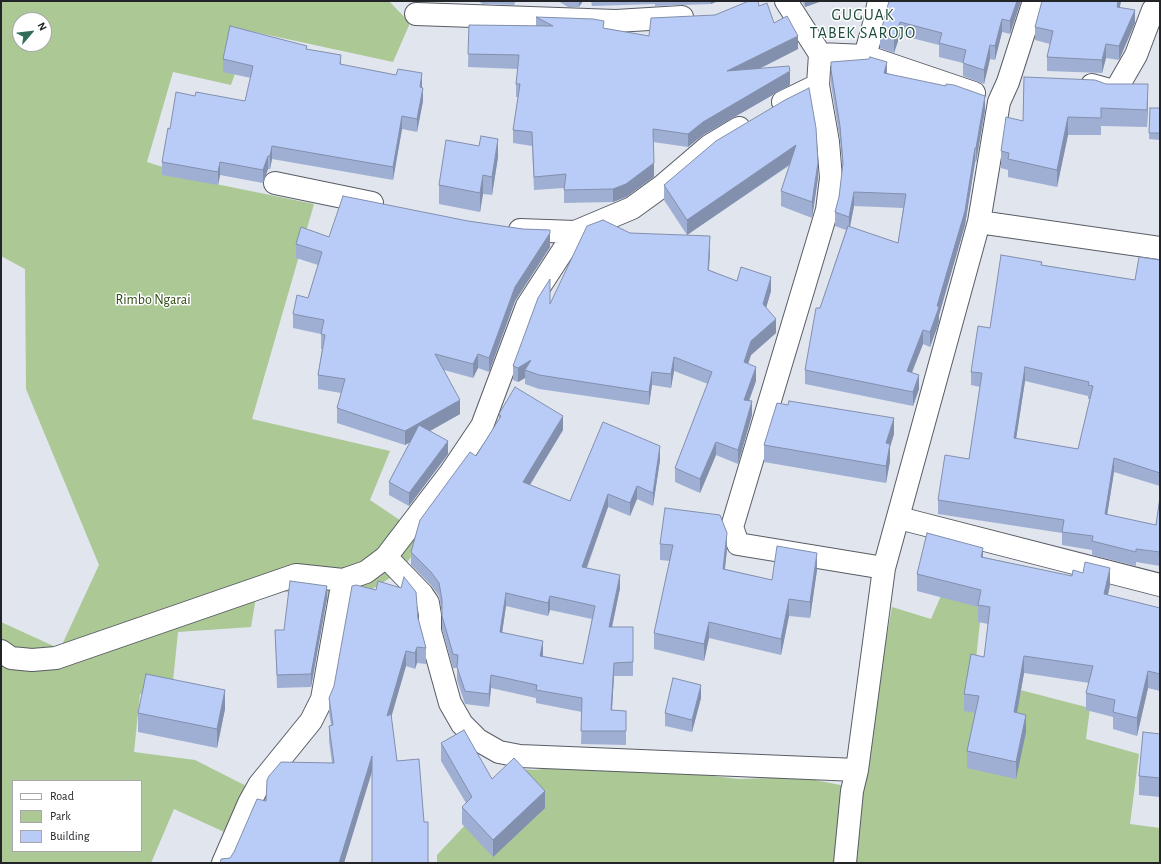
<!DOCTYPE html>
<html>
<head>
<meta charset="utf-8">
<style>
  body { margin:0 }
  #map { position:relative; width:1161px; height:864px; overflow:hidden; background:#e1e5ee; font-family:"Alegreya Sans",sans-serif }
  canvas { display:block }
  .frame { position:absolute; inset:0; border:2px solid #222427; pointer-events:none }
  .legend { position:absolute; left:12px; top:780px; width:130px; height:72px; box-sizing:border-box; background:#fff; border:1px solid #a7a7a9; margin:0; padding:5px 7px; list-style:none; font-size:12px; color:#222427 }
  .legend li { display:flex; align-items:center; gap:8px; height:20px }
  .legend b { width:20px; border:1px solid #a7a7a9 }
  .north { position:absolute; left:12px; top:12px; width:40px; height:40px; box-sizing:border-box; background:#fff; border:1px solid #a7a7a9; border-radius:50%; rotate:62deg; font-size:11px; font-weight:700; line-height:16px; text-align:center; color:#222427 }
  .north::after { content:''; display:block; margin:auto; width:14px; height:18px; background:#326d57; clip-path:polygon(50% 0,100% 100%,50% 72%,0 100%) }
</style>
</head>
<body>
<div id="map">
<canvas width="1161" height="864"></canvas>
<div class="frame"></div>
<ul class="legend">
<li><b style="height:5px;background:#fff"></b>Road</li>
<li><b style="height:11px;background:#abc895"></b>Park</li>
<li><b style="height:11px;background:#b9ccf7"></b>Building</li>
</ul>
<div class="north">N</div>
</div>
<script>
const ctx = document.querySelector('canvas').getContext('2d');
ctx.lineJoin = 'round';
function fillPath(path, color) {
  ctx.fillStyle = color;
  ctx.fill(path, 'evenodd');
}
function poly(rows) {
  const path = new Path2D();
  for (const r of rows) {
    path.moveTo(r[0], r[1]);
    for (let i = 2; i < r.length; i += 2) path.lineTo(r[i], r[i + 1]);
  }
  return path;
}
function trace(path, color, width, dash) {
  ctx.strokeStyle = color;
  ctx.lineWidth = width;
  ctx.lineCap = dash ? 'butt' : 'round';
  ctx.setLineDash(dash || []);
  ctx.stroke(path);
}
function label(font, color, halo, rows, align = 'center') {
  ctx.font = font + ' "Alegreya Sans",sans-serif';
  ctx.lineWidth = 3;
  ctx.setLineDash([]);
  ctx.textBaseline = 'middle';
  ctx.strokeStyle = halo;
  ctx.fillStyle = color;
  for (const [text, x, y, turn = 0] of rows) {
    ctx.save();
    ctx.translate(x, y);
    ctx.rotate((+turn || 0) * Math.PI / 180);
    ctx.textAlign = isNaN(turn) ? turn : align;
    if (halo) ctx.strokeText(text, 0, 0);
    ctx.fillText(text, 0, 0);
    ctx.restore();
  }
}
fillPath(poly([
  [1,1,389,1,410,23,393,62,250,31,231,85,173,72,147,162,216,184,314,204,252,419,390,451,370,500,425,537,401,571,363,595,355,609,258,585,251,627,178,632,172,691,140,694,134,752,195,760,270,798,246,842,174,809,151,863,1,863,1,622,60,649,99,565,26,389,25,269,1,256],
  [20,20,44,20,44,44,20,44],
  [13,781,141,781,141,851,13,851],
  [943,591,982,603,974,678,1090,708,1086,739,1139,754,1130,824,1160,828,1160,863,437,863,437,855,518,769,535,770,565,766,695,774,739,779,799,777,856,788,867,744,892,607,931,619]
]), '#abc895');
const street = poly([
  [786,1,820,54],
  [416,14,616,21,682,17],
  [865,56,874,24,879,1],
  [818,85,828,142,831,178,827,210,732,527,738,544,884,568],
  [1092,85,1110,90,1117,88,1136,55,1153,10,1160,2],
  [783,102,818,85,820,54,865,56,974,93],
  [275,183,372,203],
  [979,222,1160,248],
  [520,230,575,232,632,208,661,187,709,146,739,128],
  [899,518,1160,585],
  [386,557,422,594,428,603,430,615,430,631,450,703,462,724,478,740,499,752,520,756,857,770],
  [1,651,11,658,32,660,56,658,296,575,343,580,366,572,386,557,451,472,482,426,527,306,575,232],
  [223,863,249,803,259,785,311,721,322,699,343,580],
  [845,863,852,791,857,770,884,568,979,222,999,102,1008,82,1034,1]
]);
trace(street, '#585c64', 24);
trace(street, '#fff', 22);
fillPath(poly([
  [477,1,516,1,514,5,483,4],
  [558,1,583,1,579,7,568,7],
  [591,1,718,1,711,4,655,6,655,4,592,6],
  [802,1,822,1,805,7],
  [889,1,1021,1,1010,34,1002,32,995,60,990,59,984,84,963,76,963,63,939,57,939,45,900,35,894,53,880,48,880,35],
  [1042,1,1121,1,1120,7,1135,23,1119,60,1106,58,1102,73,1047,71,1047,57,1050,44,1035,40,1035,27],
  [759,6,798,49,759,69,790,85,703,135,688,147,653,142,654,177,626,197,613,202,564,203,564,188,534,190,532,146,513,143,513,130,518,97,516,97,516,84,518,69,468,67,469,25,536,26,536,17,649,36,715,15],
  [307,49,341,65,422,87,423,101,417,132,402,129,393,180,272,159,270,169,268,169,263,183,220,175,218,185,162,175,162,162,170,129,195,96,245,101,251,78,223,72,223,59],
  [831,70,887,73,985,110,976,162,975,162,965,225,939,315,939,321,938,325,930,347,923,344,912,372,919,389,913,406,805,384,805,370,820,308,846,230,835,226,835,212,839,197,843,169,840,140,831,84],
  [854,206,903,208,898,243,850,227],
  [1024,77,1148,102,1147,127,1101,126,1101,135,1068,135,1057,187,1008,177,1008,170,1001,168,1001,151,1023,121],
  [785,100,818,178,812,218,781,206,781,191,790,165,687,235,664,200,664,185],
  [1150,108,1160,108,1160,140,1149,139],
  [498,157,492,195,483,194,480,212,439,204,439,185],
  [468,221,523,229,550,230,550,247,515,301,489,372,478,368,473,378,444,370,460,414,430,431,448,454,409,506,389,495,389,482,410,442,405,445,337,423,337,408,341,393,318,389,318,375,322,349,321,349,321,334,293,328,293,314,308,298,318,265,296,258,296,244,329,237],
  [630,233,710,250,709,270,737,281,771,291,766,308,776,333,751,355,748,364,756,381,749,401,752,415,738,464,716,455,700,493,675,482,675,468,708,384,674,371,671,388,652,385,649,405,539,389,525,384,525,378,518,382,513,380,513,366,550,304],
  [1160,260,1160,486,1114,472,1107,515,1156,525,1160,497,1160,566,1136,562,1136,566,1092,555,1092,550,1062,545,1062,533,938,514,938,500,969,459,980,387,971,385,971,372,1042,265,1135,280],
  [1025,381,1088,396,1088,399,1090,399,1078,449,1016,439],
  [499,414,563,430,530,485,570,501,660,460,653,506,637,499,630,516,608,507,587,568,620,588,612,627,633,627,633,676,614,676,612,711,626,711,626,745,581,744,582,712,536,703,536,698,491,688,489,707,465,704,457,680,457,668,453,668,442,629,442,613,439,596,431,585,411,565,411,552,476,456,499,420],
  [506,606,548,616,550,610,592,619,583,664,543,656,543,655,502,633],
  [894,434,890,447,890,461,886,483,764,462,764,445],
  [660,544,727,549,725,569,772,580,817,570,810,618,789,616,781,655,709,638,704,661,654,649,654,633,670,561,660,560],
  [983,557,1110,585,1108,595,1160,608,1160,691,1148,688,1137,736,1113,729,1113,717,1086,710,1086,693,1089,683,1024,673,1017,713,1026,732,1016,779,967,768,967,751,975,713,964,711,964,694,984,657,988,624,978,622,978,607,917,591,917,574],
  [327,598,311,687,277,688,275,630,284,630],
  [418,618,426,648,426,664,417,663,415,669,406,666,391,715,397,761,428,863,372,772,344,863,220,863,230,858,234,852,266,801,332,763,329,741,329,726,331,725,329,713,329,698],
  [701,698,692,732,665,726,665,713],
  [225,709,217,748,138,732,138,713],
  [1160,734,1160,797,1139,795,1139,776],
  [441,743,492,779,545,808,493,857,462,824,462,807,466,803,441,761]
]), '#9fafd4');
fillPath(poly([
  [579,1,583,1,579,7],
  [711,1,718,1,711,4],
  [805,1,822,1,805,7],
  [1017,1,1021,1,1010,34,1010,21],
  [1118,1,1121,1,1117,20,1117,7],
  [1135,10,1135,23,1119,60,1119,46],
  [1002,19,1002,32,995,60,995,46],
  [900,22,900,35,894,53,894,39],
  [798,36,798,49,727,85,727,71],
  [1106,44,1106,58,1102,73,1102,60],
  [990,45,990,59,984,84,984,70],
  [341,55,341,68,340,64],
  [887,62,887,77,884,73],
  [790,71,790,85,703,135,688,147,688,134,703,122],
  [422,73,422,86,420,100,420,87],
  [1148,84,1148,102,1147,127,1147,110],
  [423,88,423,101,417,132,417,119],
  [985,96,985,110,976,162,976,148],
  [402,116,402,129,393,180,393,167],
  [1068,117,1068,135,1057,187,1057,170],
  [498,139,498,157,492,195,492,177],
  [796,145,796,160,687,235,687,220],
  [272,146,272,159,270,169,270,156],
  [975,148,975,162,965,225,939,315,939,321,938,325,930,347,930,332,937,306],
  [268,156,268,169,263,183,263,170],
  [220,162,220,175,218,185,218,172],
  [654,163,654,177,626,197,613,202,613,189],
  [818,163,818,178,812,218,812,202],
  [483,175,483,194,480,212,480,193],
  [854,192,854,206,849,231,849,217],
  [550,233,550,247,515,301,489,372,489,358,515,287],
  [710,236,710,250,708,284,708,270],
  [771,277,771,291,763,318,763,304],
  [776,319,776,333,751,355,744,376,744,362,751,341],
  [923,330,923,344,907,385,907,371],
  [478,354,478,368,473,378,473,364],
  [674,357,674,371,671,388,671,374],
  [531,360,525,370,525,378,518,382,518,368],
  [756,367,756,381,744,414,744,400],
  [1025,367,1025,381,1014,452,1014,438],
  [652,372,652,385,649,405,649,392],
  [919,375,919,389,913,406,913,392],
  [460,400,460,414,405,445,405,431],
  [752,401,752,415,738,464,738,450],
  [563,416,563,430,523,496,523,482],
  [894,418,894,434,890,447,890,461,886,483,886,443],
  [448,441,448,454,409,506,409,493],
  [716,442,716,455,700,493,700,479],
  [660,446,660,460,653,506,653,493],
  [1114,458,1114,472,1105,528,1105,514],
  [637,486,637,499,630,516,630,503],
  [608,494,608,507,582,580,582,567],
  [727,533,727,549,723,585,723,569],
  [983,548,983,565,981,557],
  [817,553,817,570,810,618,810,602],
  [1110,568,1110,585,1104,611,1104,594],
  [620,575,620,588,609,641,609,627],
  [327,586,327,598,311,687,311,674],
  [506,593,506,606,500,646,500,632],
  [550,596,550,610,548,616,548,603],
  [789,599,789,616,781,655,781,639],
  [709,622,709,638,704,661,704,644],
  [543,641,543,655,540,669,540,656],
  [417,647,417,663,415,669,415,653],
  [406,651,406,666,387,732,387,716],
  [1024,656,1024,673,1014,729,1014,712],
  [614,663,614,676,611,724,611,710],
  [1148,671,1148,688,1137,736,1137,718],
  [491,675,491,688,489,707,489,694],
  [701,685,701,698,692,732,692,720],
  [225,690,225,709,217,748,217,729],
  [1026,715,1026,732,1016,779,1016,762],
  [372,756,372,771,344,863,339,863],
  [545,791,545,808,493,857,493,840]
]), '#828fad');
const building = poly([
  [749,1,758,1,759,6,767,3,774,23,787,16,798,36,727,71,789,66,790,71,703,122,688,134,653,129,654,163,626,184,613,189,564,190,566,174,534,177,532,132,513,130,520,84,516,84,519,55,468,54,469,25,553,26,536,17,593,19,604,21,603,28,649,36,651,18,715,15,749,1],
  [889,1,1017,1,1010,21,1002,19,995,46,990,45,984,70,963,63,966,50,939,43,942,33,900,22,894,39,880,35,889,1],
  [1042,1,1118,1,1117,7,1135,10,1119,46,1106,44,1102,60,1047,57,1053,31,1035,27,1042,1],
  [230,26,307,46,306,49,341,55,340,64,396,75,398,69,422,73,420,87,423,88,417,119,402,116,393,167,272,146,270,156,268,156,263,170,220,162,218,172,162,162,168,128,170,129,176,92,195,96,196,92,245,101,253,66,223,59,230,26],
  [870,57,887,62,884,73,946,86,946,84,954,85,985,96,976,148,975,148,965,211,937,306,939,306,938,310,930,332,923,330,907,371,919,375,913,392,805,370,816,308,820,308,848,226,898,243,906,194,854,192,849,217,835,212,839,197,843,163,840,126,831,70,831,62,869,59,870,57],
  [1024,77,1095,80,1106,84,1148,84,1147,110,1101,108,1101,118,1068,117,1057,170,1008,159,1009,153,1001,151,1006,117,1023,121,1024,77],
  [809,88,816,128,818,163,812,202,781,191,796,145,687,220,664,185,716,141,785,100,809,88],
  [1150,108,1160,108,1160,133,1149,133,1150,108],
  [481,136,498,139,492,177,483,175,480,193,439,185,446,140,479,146,481,136],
  [343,196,468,221,523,229,550,230,550,233,515,287,489,358,478,354,473,364,435,354,460,400,405,431,337,408,345,379,318,375,325,335,321,334,324,320,293,314,297,295,308,298,322,252,296,244,301,227,329,237,343,196],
  [603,220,630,233,710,236,708,270,737,281,741,267,771,277,763,304,776,319,751,341,744,362,756,367,744,400,752,401,738,450,716,442,700,479,675,468,712,372,674,357,671,374,652,372,649,392,539,375,525,370,531,360,518,368,513,366,538,298,550,279,550,304,587,226,603,220],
  [1001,255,1042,262,1041,265,1135,280,1139,257,1160,260,1160,473,1114,458,1105,514,1156,525,1160,497,1160,552,1136,549,1136,552,1092,541,1093,536,1062,532,1064,520,938,500,945,455,969,459,982,373,971,372,978,326,990,328,1001,255],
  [1025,367,1089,382,1088,385,1093,386,1078,449,1014,438,1025,367],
  [515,387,563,416,523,482,570,501,603,422,660,446,653,493,637,486,630,503,608,494,582,567,620,575,609,627,633,627,633,662,614,663,611,710,626,711,626,731,581,731,582,698,536,690,537,685,491,675,489,694,465,691,457,667,458,655,453,654,442,616,442,600,439,583,431,572,411,552,420,520,470,452,476,456,501,416,499,414,515,387],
  [506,593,548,603,550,596,595,606,583,664,540,656,543,641,500,632,506,593],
  [789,401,894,418,886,443,890,444,886,466,764,445,777,403,788,405,789,401],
  [419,425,448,441,409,493,389,482,419,425],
  [665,508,720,515,727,533,723,569,772,580,777,546,817,553,810,602,789,599,781,639,709,622,704,644,654,633,673,545,660,544,665,508],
  [927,533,983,548,981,557,1072,576,1073,570,1083,573,1085,562,1110,568,1104,594,1160,608,1160,674,1148,671,1137,718,1113,712,1115,700,1086,693,1093,666,1024,656,1014,712,1026,715,1016,762,967,751,979,696,964,694,971,654,984,657,990,607,978,605,981,590,917,574,927,533],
  [404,577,416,592,418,618,426,648,417,647,415,653,406,651,387,716,391,714,397,761,419,759,424,822,428,822,428,863,372,863,372,756,339,863,220,863,221,859,230,858,234,852,257,799,266,801,267,780,269,776,281,762,334,763,329,726,333,725,329,698,334,686,352,586,356,585,376,590,378,581,401,588,404,577],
  [290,581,327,586,311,674,277,675,275,630,284,630,290,581],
  [146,674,225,690,217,729,138,713,146,674],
  [673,678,701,685,692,720,665,713,673,678],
  [464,730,492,779,514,758,545,791,493,840,462,807,472,797,441,743,464,730],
  [1143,732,1160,734,1160,778,1139,776,1143,732]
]);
fillPath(building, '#b9ccf7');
trace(building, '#828fad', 1);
label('14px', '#2f4a12', '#fff', [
  ["Rimbo Ngarai",153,300]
]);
ctx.letterSpacing = '1px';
label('16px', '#1b4b3a', '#fff', [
  ["GUGUAK",863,15],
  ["TABEK SAROJO",863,33]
]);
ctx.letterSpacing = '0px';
</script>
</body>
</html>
